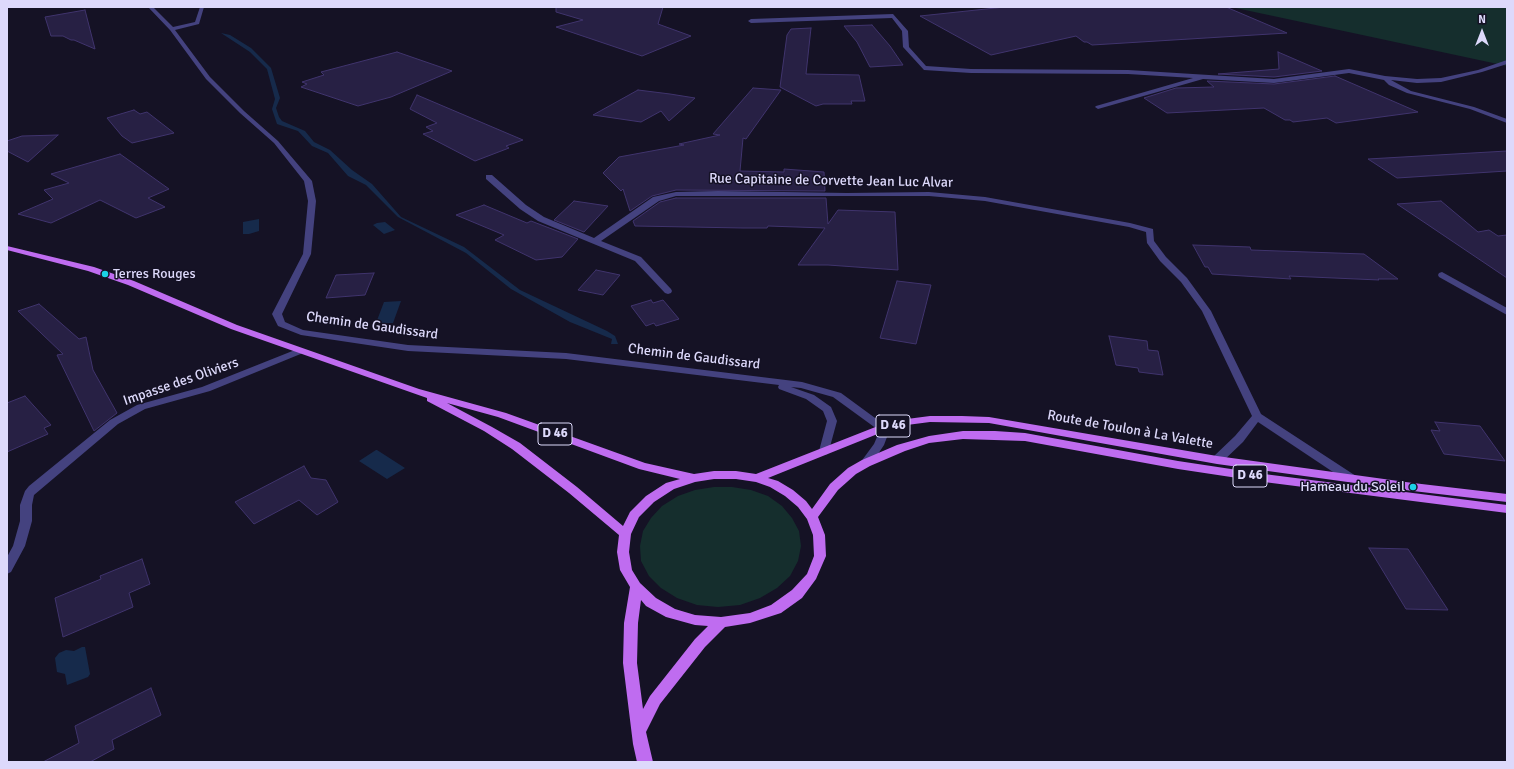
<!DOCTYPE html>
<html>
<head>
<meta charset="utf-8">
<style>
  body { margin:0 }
  #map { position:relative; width:1514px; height:769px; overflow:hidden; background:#151225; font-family:Signika,sans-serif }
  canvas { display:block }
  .frame { position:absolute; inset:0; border:8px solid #ddd9fb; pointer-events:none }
  .north { position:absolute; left:1462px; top:12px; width:40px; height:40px; -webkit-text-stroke:3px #151225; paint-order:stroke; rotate:0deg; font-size:11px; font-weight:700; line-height:16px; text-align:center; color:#ddd9fb }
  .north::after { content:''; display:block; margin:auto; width:14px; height:18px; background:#ddd9fb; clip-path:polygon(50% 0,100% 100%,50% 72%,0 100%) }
</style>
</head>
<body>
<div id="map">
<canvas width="1514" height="769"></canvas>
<div class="frame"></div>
<div class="north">N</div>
</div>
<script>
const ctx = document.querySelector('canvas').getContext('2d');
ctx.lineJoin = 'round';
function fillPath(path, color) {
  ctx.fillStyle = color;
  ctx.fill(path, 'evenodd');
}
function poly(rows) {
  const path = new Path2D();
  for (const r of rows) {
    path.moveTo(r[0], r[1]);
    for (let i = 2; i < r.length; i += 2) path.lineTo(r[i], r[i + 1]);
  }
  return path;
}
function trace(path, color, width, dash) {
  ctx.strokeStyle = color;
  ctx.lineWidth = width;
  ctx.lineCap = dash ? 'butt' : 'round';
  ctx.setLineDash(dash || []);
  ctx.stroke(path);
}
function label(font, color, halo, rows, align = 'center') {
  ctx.font = font + ' Signika,sans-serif';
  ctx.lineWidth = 3;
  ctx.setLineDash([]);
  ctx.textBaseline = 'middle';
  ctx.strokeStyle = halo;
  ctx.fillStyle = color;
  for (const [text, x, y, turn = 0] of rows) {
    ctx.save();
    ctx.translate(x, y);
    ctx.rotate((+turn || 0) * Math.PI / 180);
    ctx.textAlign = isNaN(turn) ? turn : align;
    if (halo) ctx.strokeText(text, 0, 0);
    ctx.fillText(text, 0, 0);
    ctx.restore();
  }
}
fillPath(poly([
  [1231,7,1507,7,1507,66,1353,33],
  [714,487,732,487,751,490,768,496,782,506,792,518,799,531,801,546,798,561,790,576,777,588,760,598,740,605,718,607,697,605,677,598,661,588,649,576,641,561,640,546,643,531,651,518,662,506,678,496,695,490]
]), '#152e2d');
fillPath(poly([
  [221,33,230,35,251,48,271,68,280,98,276,108,279,117,282,121,305,131,314,142,330,150,352,170,372,184,401,217,464,247,520,290,607,331,615,336,618,344,611,344,612,339,570,322,511,289,466,253,398,217,366,185,348,176,328,153,312,146,298,131,277,124,272,109,275,99,267,69,250,52],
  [259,219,259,231,249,234,243,234,243,222],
  [385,222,395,230,384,234,373,225,377,223],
  [401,301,393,323,376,323,384,302],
  [376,450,377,450,405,468,387,479,359,461],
  [82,647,85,647,90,674,88,677,67,685,65,674,57,672,55,658,59,653,66,650,74,651]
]), '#162a4b');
const building = poly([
  [556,7,663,7,658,24,691,36,642,56,556,27,583,20,556,12,556,7],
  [1005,7,1226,7,1287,33,1092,45,1087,42,1084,42,1076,36,991,55,920,16,1005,7],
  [85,10,95,49,74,40,71,40,63,36,51,36,45,17,85,10],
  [872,25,890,46,903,65,870,67,857,42,844,26,872,25],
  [811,28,806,74,859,75,865,101,851,101,852,104,823,104,816,106,780,87,787,35,791,29,811,28],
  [397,52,452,71,391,97,358,106,301,87,307,84,302,82,324,75,321,72,397,52],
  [1278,52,1322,71,1274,77,1218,74,1279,69,1278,52],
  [1335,76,1418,112,1336,123,1327,118,1293,122,1290,120,1285,120,1264,108,1167,113,1144,98,1176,88,1214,87,1207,81,1274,84,1335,76],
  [753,88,781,90,746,139,743,138,740,171,784,172,784,169,824,172,825,191,676,190,652,196,630,211,623,189,621,191,603,173,619,157,684,145,679,144,720,135,713,134,753,88],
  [638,90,670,94,695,98,669,121,661,111,641,122,593,115,638,90],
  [417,95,523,140,506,146,509,148,475,161,423,134,433,131,426,127,437,123,410,109,417,95],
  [134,110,140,114,147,112,174,133,132,143,122,136,107,118,134,110],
  [58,135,28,162,7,151,7,141,22,136,58,135],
  [1507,151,1507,171,1397,178,1368,159,1507,151],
  [120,154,169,189,148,198,165,207,136,218,100,200,51,223,18,214,53,199,44,190,69,183,51,174,120,154],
  [676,198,826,198,828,224,838,210,895,212,898,270,828,265,798,265,825,228,768,226,767,228,743,228,635,226,633,221,660,202,676,198],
  [574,201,608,206,584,232,554,220,574,201],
  [1441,201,1478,232,1489,230,1498,236,1507,235,1507,278,1397,204,1441,201],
  [484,205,527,223,531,221,578,239,562,257,536,260,495,240,504,235,456,215,484,205],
  [1193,245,1250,247,1251,250,1364,254,1398,279,1378,279,1379,280,1289,276,1291,279,1212,274,1208,267,1205,267,1193,245],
  [596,270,620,275,603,295,578,290,596,270],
  [374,273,365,295,326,298,336,275,374,273],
  [897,281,931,285,916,344,880,338,897,281],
  [651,300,653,303,663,300,679,319,656,326,654,323,646,326,631,306,651,300],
  [39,304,79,339,86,337,93,370,117,413,94,431,57,355,63,354,18,311,39,304],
  [1109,336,1147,341,1148,350,1158,351,1163,375,1139,372,1138,368,1116,365,1109,336],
  [25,396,51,425,44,428,48,434,7,452,7,403,25,396],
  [1435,422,1480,426,1505,461,1444,454,1431,430,1440,431,1435,422],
  [304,466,311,478,326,480,338,502,317,515,299,500,254,524,235,502,304,466],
  [1369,548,1408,549,1448,610,1406,609,1369,548],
  [142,559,150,584,129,593,133,607,63,637,55,598,101,579,100,576,142,559],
  [151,688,161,715,112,740,114,749,90,762,43,762,79,743,75,726,151,688]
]);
fillPath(building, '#272044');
trace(building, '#40346d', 1);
fillPath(poly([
  [148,7,153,7,173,27,195,22,200,7,204,7,199,24,175,30,210,77,244,111,278,141,312,181,316,201,311,254,282,314,285,322,303,330,408,345,566,353,802,382,841,393,886,426,887,437,884,445,870,466,862,466,860,463,874,444,877,437,877,429,833,397,801,388,791,387,814,395,831,407,837,421,828,454,824,455,820,454,819,451,827,421,823,411,806,399,779,389,778,387,779,385,566,359,408,351,301,335,278,326,272,314,303,254,308,201,304,181,274,143,240,113,206,79,170,30,148,7],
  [893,14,908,31,909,47,926,66,971,69,1128,70,1274,79,1349,69,1385,76,1417,79,1441,78,1478,70,1507,60,1507,64,1482,72,1441,82,1417,83,1391,80,1411,91,1474,107,1507,119,1507,123,1470,109,1407,93,1389,85,1384,80,1349,73,1274,83,1203,79,1098,109,1095,107,1096,106,1193,78,1128,74,971,73,924,70,903,47,902,31,892,18,751,23,748,21,751,19,893,14],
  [486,175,492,175,526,205,544,217,594,238,653,197,676,192,718,191,847,193,929,192,985,197,1130,223,1153,229,1154,241,1166,257,1187,278,1211,311,1261,414,1356,476,1358,479,1356,482,1348,482,1258,422,1243,442,1221,463,1213,463,1211,460,1213,457,1235,436,1252,416,1202,311,1181,282,1160,261,1147,243,1146,232,1129,227,985,201,929,196,676,196,659,201,601,241,641,257,671,289,672,291,671,293,668,294,665,293,635,261,538,221,520,209,486,179,486,175],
  [1442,272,1507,308,1507,315,1439,277,1438,275,1439,273,1442,272],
  [300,348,303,349,305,351,303,353,210,391,145,409,118,424,34,495,32,505,32,521,25,546,11,572,7,574,7,557,13,546,20,521,20,505,25,491,29,486,110,420,137,405,202,387,300,348]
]), '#44427f');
fillPath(poly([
  [7,246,94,267,134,281,237,325,419,389,506,413,645,463,694,474,714,471,736,471,756,474,878,426,907,419,930,416,962,416,989,417,1217,456,1413,483,1507,494,1507,502,1413,491,1217,464,989,423,930,422,907,425,885,431,768,478,778,481,793,490,806,501,812,509,830,484,848,468,862,460,897,445,929,436,963,431,995,431,1025,433,1178,461,1264,474,1507,505,1507,513,1264,482,1178,469,1025,441,963,439,929,443,905,451,870,466,856,474,838,490,818,517,825,535,826,556,816,579,802,598,781,613,750,623,725,627,705,647,660,704,646,732,653,762,637,762,633,744,623,663,624,623,630,587,620,570,617,552,619,535,569,493,512,449,484,431,427,401,427,398,231,329,128,285,88,271,7,250,7,246],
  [447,403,498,417,639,469,680,479,666,483,646,496,630,512,623,526,577,487,520,443,492,427,447,403],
  [714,479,736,479,756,482,770,487,785,496,798,507,807,519,813,535,814,556,807,574,792,590,771,605,750,613,721,617,695,615,675,609,656,598,640,583,632,570,629,552,631,534,639,517,654,502,674,489,695,482,714,479],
  [641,600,646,606,666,617,695,625,708,626,695,639,650,696,643,709,637,663,638,623,641,600]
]), '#bf6cf0');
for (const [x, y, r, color] of [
  [105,274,4,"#1ad2e7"],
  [1413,487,4,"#1ad2e7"]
]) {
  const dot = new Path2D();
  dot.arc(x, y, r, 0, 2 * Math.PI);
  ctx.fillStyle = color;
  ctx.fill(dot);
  trace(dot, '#151225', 1.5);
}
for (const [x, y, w] of [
  [893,426,34],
  [555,434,34],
  [1250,476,34]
]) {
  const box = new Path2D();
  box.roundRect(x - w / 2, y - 11, w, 22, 3);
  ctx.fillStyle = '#151225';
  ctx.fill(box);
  trace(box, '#ddd9fb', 1);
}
label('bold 13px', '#ddd9fb', null, [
  ["D 46",893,426],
  ["D 46",555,434],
  ["D 46",1250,476]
]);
label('14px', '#ddd9fb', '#151225', [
  ["Rue Capitaine de Corvette Jean Luc Alvar",831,181,1],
  ["Chemin de Gaudissard",372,326,8],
  ["Chemin de Gaudissard",694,357,7],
  ["Impasse des Oliviers",181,382,-19],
  ["Route de Toulon à La Valette",1130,430,10]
]);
label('14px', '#ddd9fb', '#151225', [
  ["Terres Rouges",113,274],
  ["Hameau du Soleil",1405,487,"right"]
], 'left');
</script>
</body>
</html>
